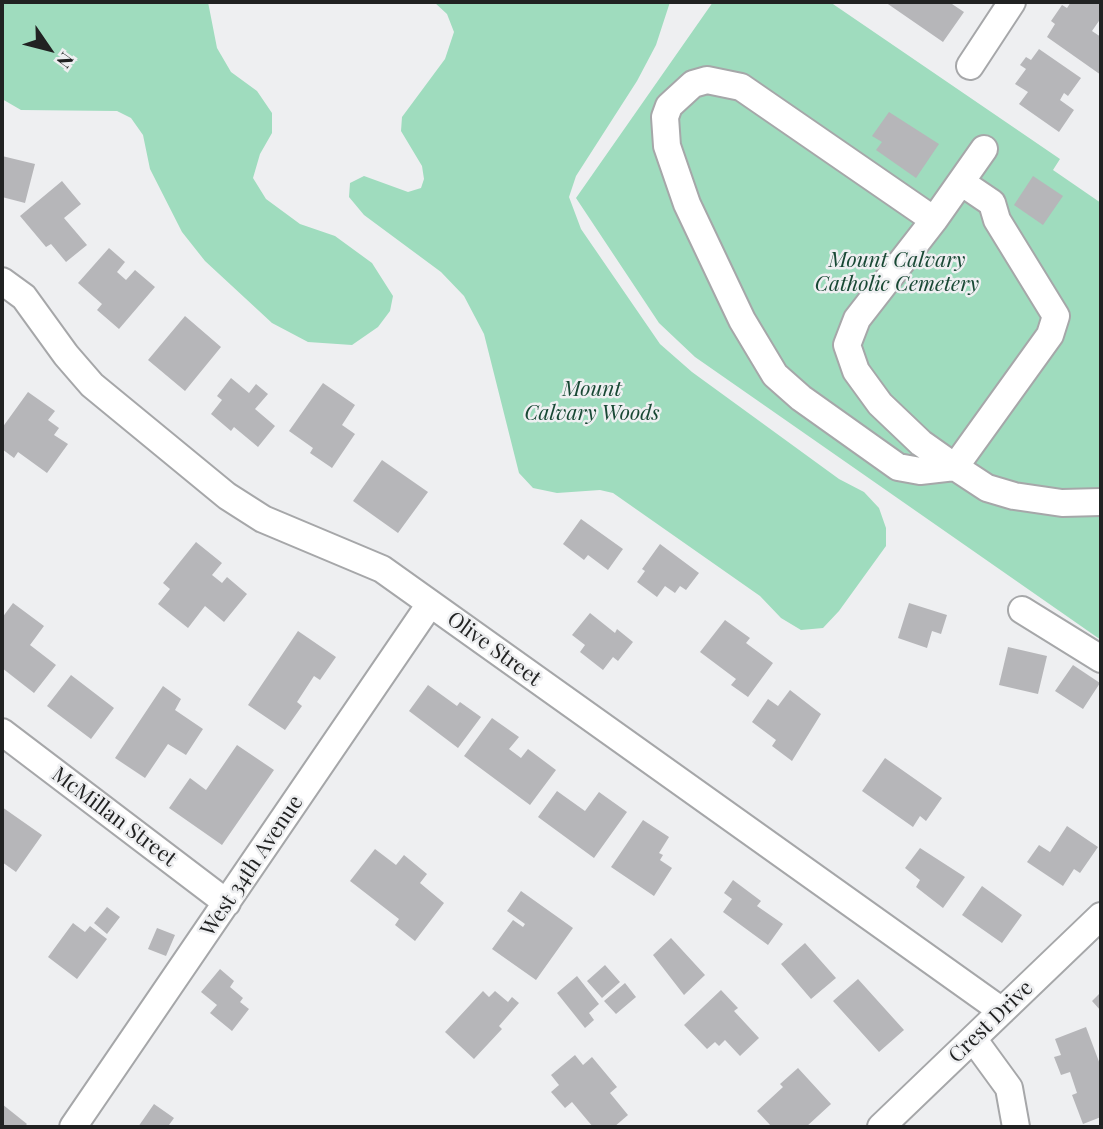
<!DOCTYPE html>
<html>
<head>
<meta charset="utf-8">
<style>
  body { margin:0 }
  #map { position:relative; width:1103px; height:1129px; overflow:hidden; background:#eeeff1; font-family:"Playfair Display",serif }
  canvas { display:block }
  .frame { position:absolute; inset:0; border:4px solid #212222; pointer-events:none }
  .north { position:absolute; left:14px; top:14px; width:70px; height:70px; -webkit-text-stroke:5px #eeeff1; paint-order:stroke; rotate:125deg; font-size:19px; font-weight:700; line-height:28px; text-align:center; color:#212222 }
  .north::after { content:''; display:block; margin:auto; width:24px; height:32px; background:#212222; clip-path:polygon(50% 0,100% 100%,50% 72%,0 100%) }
</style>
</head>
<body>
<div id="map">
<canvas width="1103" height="1129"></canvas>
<div class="frame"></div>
<div class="north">N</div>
</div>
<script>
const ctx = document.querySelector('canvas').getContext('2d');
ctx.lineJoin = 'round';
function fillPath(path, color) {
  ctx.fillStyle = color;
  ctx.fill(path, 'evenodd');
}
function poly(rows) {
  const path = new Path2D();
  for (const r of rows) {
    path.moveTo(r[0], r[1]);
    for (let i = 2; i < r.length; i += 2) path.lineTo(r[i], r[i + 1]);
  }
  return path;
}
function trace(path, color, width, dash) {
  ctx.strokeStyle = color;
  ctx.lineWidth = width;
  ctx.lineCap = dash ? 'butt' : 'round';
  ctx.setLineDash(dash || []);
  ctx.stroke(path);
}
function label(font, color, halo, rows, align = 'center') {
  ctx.font = font + ' "Playfair Display",serif';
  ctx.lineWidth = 5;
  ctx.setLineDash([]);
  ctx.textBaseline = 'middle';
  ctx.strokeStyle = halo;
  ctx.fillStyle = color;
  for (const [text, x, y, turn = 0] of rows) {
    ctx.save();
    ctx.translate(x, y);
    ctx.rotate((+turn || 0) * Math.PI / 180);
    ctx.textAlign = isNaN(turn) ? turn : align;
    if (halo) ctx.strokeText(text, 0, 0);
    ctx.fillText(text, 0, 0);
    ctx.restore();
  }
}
fillPath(poly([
  [2,2,208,2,217,48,231,72,257,91,272,113,272,133,260,154,253,178,266,199,300,224,335,236,372,263,393,296,390,311,378,327,352,345,308,342,272,323,205,261,182,232,150,169,143,135,131,118,117,111,21,110,2,99],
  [434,2,670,2,656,45,637,81,576,176,569,197,581,229,660,344,692,372,839,479,864,492,879,508,886,528,886,546,839,611,823,628,801,630,781,618,760,596,613,493,600,490,557,493,533,488,519,473,484,334,464,296,441,272,364,215,349,197,350,183,364,176,408,192,421,188,424,179,422,166,401,131,402,117,445,59,454,32,447,14],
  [713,2,830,2,1060,159,1053,170,1101,203,1101,640,695,357,659,323,576,198]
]), '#9fdcbe');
fillPath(poly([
  [885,2,949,2,964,12,943,42],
  [1071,2,1101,2,1101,18,1092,31,1101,37,1101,75,1047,37,1055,24,1051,21,1062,5,1067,8],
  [1039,49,1081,78,1068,96,1064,93,1060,100,1074,110,1059,132,1019,104,1028,92,1015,84,1026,69,1020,65,1026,57,1031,60],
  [889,112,939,144,916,178,876,150,882,142,872,136],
  [2,156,35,164,25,203,2,197],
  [1033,176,1063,196,1043,225,1014,205],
  [62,181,81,204,64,218,87,245,66,262,51,244,46,247,20,216],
  [109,248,125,262,117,272,126,280,135,270,155,287,119,329,97,310,102,304,78,283],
  [185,316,221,347,185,391,148,360],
  [231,378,249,393,256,384,268,394,255,409,275,426,258,447,234,427,231,431,211,414,222,400,217,396],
  [323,383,355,405,342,425,355,434,332,468,310,453,313,448,289,431],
  [28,392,55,411,48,420,59,428,54,435,68,444,47,473,18,452,14,458,2,449,2,428],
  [382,460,428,492,398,533,353,501],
  [581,519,623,549,608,570,588,555,584,560,563,544],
  [196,542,222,563,212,575,222,583,227,577,247,594,224,622,205,606,188,628,158,604,170,589,163,583],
  [660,544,699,573,686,590,680,586,675,593,665,586,657,597,637,582,645,571,642,569],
  [13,603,44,626,30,645,56,665,34,693,2,668,2,618],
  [909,603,947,615,941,634,932,631,927,648,898,638],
  [590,613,615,633,617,629,633,642,618,661,613,657,603,670,580,652,585,645,572,635],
  [725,620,750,638,746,643,773,663,748,697,731,685,736,679,700,652],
  [298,631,336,657,320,680,314,676,297,702,302,706,285,730,248,705],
  [1008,647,1047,656,1038,694,999,685],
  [1073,665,1100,683,1083,709,1055,691],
  [71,675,114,708,91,739,47,706],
  [428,685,457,706,460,702,481,717,458,748,409,711],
  [163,686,181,699,175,710,203,729,186,755,168,744,145,778,115,758],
  [790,690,821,714,792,761,772,746,776,740,752,722,768,699,778,706],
  [492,718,519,737,509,749,521,758,528,749,556,770,530,805,464,756],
  [237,745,274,770,222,845,169,808,190,778,206,790],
  [885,758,942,798,926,821,920,816,913,827,862,791],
  [557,791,585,811,599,792,627,812,594,858,538,817],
  [2,807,42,835,16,872,2,862],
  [643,820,669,837,659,853,663,855,660,860,672,868,654,896,611,867],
  [1067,826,1098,847,1080,873,1074,869,1063,886,1027,862,1039,845,1050,852],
  [920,848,965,877,943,908,916,887,920,880,905,868],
  [375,849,396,865,404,855,427,874,420,883,444,903,415,941,395,925,399,919,350,881],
  [733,880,761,901,757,906,783,924,768,945,723,912,732,899,724,893],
  [982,886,1022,915,1002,943,962,915],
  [521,891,573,928,536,980,492,949,513,920,523,927,525,924,507,911],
  [107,907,120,917,107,934,94,923],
  [73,923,85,932,90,926,107,939,77,979,48,957],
  [157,928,175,935,166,956,148,949],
  [671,938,705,975,684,995,653,955],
  [805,943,836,978,811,999,781,964],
  [605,965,620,982,602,998,587,981],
  [220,969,234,981,230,987,243,998,240,1002,249,1009,232,1031,210,1013,217,1005,201,992],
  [577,976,599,1004,589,1013,594,1020,585,1028,557,993],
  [858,979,904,1030,879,1052,833,1001],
  [625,983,636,997,616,1014,604,1001],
  [721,990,738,1008,734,1011,759,1038,740,1056,725,1040,719,1046,715,1042,707,1049,684,1025],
  [483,991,489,997,495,991,508,1002,512,997,519,1003,499,1026,502,1029,474,1059,445,1032],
  [1101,992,1101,1011,1092,1001],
  [1086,1027,1101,1067,1101,1117,1083,1124,1072,1095,1077,1093,1070,1072,1061,1075,1054,1057,1061,1055,1055,1039],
  [575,1055,583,1065,592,1057,617,1087,610,1093,628,1115,614,1127,593,1127,572,1102,565,1108,551,1092,559,1085,551,1075],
  [798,1068,831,1104,806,1127,772,1127,757,1111,783,1087,780,1084],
  [2,1104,27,1124,24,1127,2,1127],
  [154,1104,174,1118,169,1125,173,1127,138,1127]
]), '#b6b6b9');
const minor = poly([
  [970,66,1012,2],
  [961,182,992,203,997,220,1056,316,1050,335,955,467,987,488,1014,496,1062,503,1101,502],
  [934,220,741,87,707,80,693,84,669,106,665,117,667,146,687,204,742,320,775,375,801,398,898,467,920,471,955,467],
  [2,281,24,297,66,355,92,385,227,496,263,519,382,569,1002,1011],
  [955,467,921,443,880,404,856,371,847,345,857,319,934,220,984,149],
  [1022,610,1101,659],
  [2,732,227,903],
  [974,1040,1009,1088,1016,1127],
  [73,1127,430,604],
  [881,1127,1101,916]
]);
trace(minor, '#a6a7a9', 30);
trace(minor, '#fff', 26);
label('italic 21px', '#184834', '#eeeff1', [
  ["Mount Calvary",897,260],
  ["Catholic Cemetery",897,284],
  ["Mount",592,389],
  ["Calvary Woods",592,413]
]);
label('21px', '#212222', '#eeeff1', [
  ["Olive Street",494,649,36],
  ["McMillan Street",114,817,37],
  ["West 34th Avenue",252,866,-56],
  ["Crest Drive",991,1022,-44]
]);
</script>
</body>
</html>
